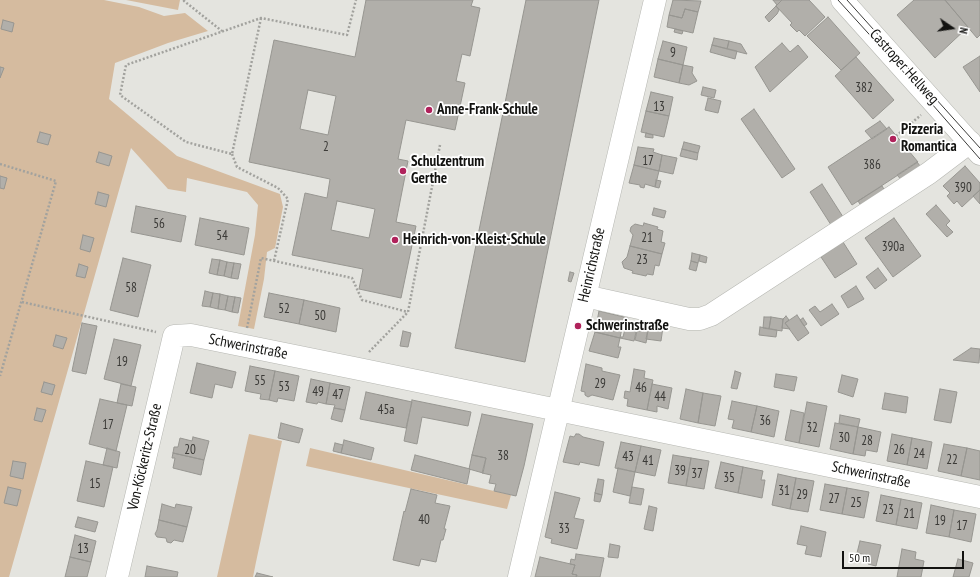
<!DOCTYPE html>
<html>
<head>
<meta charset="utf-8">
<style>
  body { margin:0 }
  #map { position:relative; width:980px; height:577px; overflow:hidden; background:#e4e4df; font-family:"PT Sans Narrow",sans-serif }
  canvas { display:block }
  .north { position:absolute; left:932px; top:8px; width:40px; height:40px; -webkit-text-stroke:3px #fff; paint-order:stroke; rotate:103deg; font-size:11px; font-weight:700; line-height:16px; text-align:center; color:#121210 }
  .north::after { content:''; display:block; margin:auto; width:14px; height:18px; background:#121210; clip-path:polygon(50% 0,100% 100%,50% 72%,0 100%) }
  .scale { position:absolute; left:842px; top:551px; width:122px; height:18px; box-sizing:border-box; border:2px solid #121210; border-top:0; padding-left:5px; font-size:12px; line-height:14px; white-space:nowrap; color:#121210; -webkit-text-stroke:3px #fff; paint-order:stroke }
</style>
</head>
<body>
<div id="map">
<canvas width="980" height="577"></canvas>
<div class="north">N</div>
<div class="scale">50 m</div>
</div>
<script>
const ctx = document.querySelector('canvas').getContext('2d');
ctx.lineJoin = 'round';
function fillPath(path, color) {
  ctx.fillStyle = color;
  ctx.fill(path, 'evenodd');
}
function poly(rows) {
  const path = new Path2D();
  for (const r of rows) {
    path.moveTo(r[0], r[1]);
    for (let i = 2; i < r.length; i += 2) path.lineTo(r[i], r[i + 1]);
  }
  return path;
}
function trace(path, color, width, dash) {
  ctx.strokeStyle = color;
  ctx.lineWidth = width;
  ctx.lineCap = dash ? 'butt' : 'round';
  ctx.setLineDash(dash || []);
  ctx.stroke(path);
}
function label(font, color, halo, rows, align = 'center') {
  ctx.font = font + ' "PT Sans Narrow",sans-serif';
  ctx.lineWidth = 3.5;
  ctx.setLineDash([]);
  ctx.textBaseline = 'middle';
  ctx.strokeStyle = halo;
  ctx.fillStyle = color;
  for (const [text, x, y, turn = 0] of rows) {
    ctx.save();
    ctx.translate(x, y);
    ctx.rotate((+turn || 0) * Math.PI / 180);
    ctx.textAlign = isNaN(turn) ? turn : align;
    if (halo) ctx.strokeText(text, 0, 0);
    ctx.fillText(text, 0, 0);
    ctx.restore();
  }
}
fillPath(poly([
  [0,0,104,0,139,7,164,16,185,13,208,31,168,43,115,63,109,99,177,156,280,194,283,207,275,248,267,252,264,279,254,329,238,326,255,235,258,205,247,192,187,178,186,192,168,189,131,148,9,577,0,577],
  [126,0,180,0,178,10],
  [249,434,282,441,256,562,253,577,217,577],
  [310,448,511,495,507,509,306,466]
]), '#d5bb9f');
const building = poly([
  [366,0,473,0,471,6,480,8,470,56,462,54,456,81,465,83,455,130,406,120,398,159,408,161,396,222,416,226,401,298,359,289,363,269,292,255,305,193,327,198,330,179,249,162,274,40,355,57,366,0],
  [308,90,336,96,328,135,300,129,308,90],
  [337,201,375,209,369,238,331,230,337,201],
  [526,0,599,0,525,362,455,348,526,0],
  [673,0,701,1,698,12,685,9,682,18,669,15,673,0],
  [773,0,782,0,777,5,773,0],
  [782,0,809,0,825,17,805,36,799,30,797,32,790,25,792,23,776,6,782,0],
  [914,0,945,0,968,27,935,58,897,15,914,0],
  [945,0,980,0,980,35,977,38,945,0],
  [776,6,779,10,777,14,769,22,765,17,776,6],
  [685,9,698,12,693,33,667,27,669,15,682,18,685,9],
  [828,17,860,53,841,70,807,36,828,17],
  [3,20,14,23,12,32,1,29,3,20],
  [675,29,683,31,682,34,674,32,675,29],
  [714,38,729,41,727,49,712,45,714,38],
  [663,41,687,47,683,65,658,59,663,41],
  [729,41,741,44,747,54,727,49,729,41],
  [782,43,790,52,798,45,808,57,770,92,755,67,782,43],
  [712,45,737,51,735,59,710,52,712,45],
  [980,56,980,92,963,67,980,56],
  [856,57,894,100,873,119,835,76,856,57],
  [658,59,683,65,679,83,654,77,658,59],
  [683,65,693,67,692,73,697,81,689,85,679,83,683,65],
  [0,67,4,68,0,78,0,67],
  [703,87,716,90,714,98,701,95,703,87],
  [651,92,673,97,669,116,646,111,651,92],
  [708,98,721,101,718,113,705,110,708,98],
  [754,109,795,169,782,178,741,119,754,109],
  [646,111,669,116,664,137,641,132,646,111],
  [880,121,887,129,872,139,865,131,880,121],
  [889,127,918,162,852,205,828,167,889,127],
  [40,132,51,135,48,145,37,142,40,132],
  [646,133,653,135,653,138,645,137,646,133],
  [905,139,913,149,909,152,901,142,905,139],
  [684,142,700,146,698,153,682,149,684,142],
  [638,147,654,149,653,152,662,155,659,171,634,165,638,147],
  [682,149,698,153,697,160,680,156,682,149],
  [99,152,112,156,109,166,96,162,99,152],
  [662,155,677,158,673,174,659,171,662,155],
  [917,162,924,171,905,184,897,175,917,162],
  [634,165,659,171,655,187,645,184,644,188,640,187,640,185,629,183,634,165],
  [965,166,980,183,980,190,962,207,957,201,954,204,947,196,950,193,943,186,965,166],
  [0,176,7,178,4,189,0,188,0,176],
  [656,180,661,181,659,188,655,187,656,180],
  [822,184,845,220,833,228,810,192,822,184],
  [882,186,887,194,864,210,858,201,882,186],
  [980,190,980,204,973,196,980,190],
  [98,192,109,195,106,207,95,204,98,192],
  [936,205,950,221,946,225,953,232,947,237,926,214,936,205],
  [136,206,186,216,181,242,131,232,136,206],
  [654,208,666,211,664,218,652,215,654,208],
  [200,218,249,228,244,255,195,245,200,218],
  [894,218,921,256,893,277,865,238,894,218],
  [644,223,658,227,657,229,663,231,661,242,665,243,662,254,630,246,633,235,630,231,631,227,635,224,643,226,644,223],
  [83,235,94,238,90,252,80,249,83,235],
  [843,242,857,264,835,278,821,257,843,242],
  [630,246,662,254,659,266,655,265,653,275,647,274,646,276,632,273,633,271,624,268,622,262,627,257,630,246],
  [692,253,700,255,698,263,691,261,692,253],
  [700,255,707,257,706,263,699,261,700,255],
  [123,258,151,265,138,317,110,310,123,258],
  [212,259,220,260,217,275,209,273,212,259],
  [220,260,227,262,224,276,217,275,220,260],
  [691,261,698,263,696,271,689,269,691,261],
  [227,262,234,263,231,278,224,276,227,262],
  [234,263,241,264,238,279,231,278,234,263],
  [79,264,88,267,85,278,76,276,79,264],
  [878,268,887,280,875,289,866,277,878,268],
  [570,272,574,273,571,282,568,281,570,272],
  [856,286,864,299,848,308,841,296,856,286],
  [205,291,213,293,210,307,202,306,205,291],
  [213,293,220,294,218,309,210,307,213,293],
  [269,293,304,300,299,324,264,317,269,293],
  [220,294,228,296,225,310,218,309,220,294],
  [228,296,235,297,232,312,225,310,228,296],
  [235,297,241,298,238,313,232,312,235,297],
  [304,300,340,308,336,332,299,324,304,300],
  [832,304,839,314,821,326,809,310,815,306,820,312,832,304],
  [599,311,628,318,625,329,622,328,620,338,595,332,599,311],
  [797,315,809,333,798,341,785,323,797,315],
  [786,316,789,320,785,323,790,329,782,328,783,319,786,316],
  [764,317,771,317,769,329,763,328,764,317],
  [771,317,783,319,782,331,769,329,771,317],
  [803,318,807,324,804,326,800,320,803,318],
  [639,322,649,324,646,343,635,340,639,322],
  [82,323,97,326,86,374,72,371,82,323],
  [649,324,663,327,661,341,646,339,649,324],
  [760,327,777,330,776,337,759,335,760,327],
  [625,329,636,332,634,341,620,338,620,337,623,337,625,329],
  [403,331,411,333,408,347,400,346,403,331],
  [595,332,620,338,618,347,621,347,618,358,589,351,595,332],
  [56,335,67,338,63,349,53,346,56,335],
  [114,339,141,345,131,386,104,379,114,339],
  [971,348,980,349,979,363,953,360,971,348],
  [197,363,236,372,232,388,215,384,212,398,190,393,197,363],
  [586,364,602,368,602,371,620,375,613,400,592,395,588,397,585,395,585,392,581,391,586,364],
  [250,366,275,371,269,400,260,399,261,394,245,391,250,366],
  [634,369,645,371,644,378,653,380,647,410,627,406,628,399,624,398,625,391,630,392,634,369],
  [275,371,299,376,294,401,278,398,277,402,269,400,275,371],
  [735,371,741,373,737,389,731,388,735,371],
  [776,374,797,377,794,391,774,387,776,374],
  [842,375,858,379,853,397,838,392,842,375],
  [311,379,330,383,326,404,318,402,317,404,306,402,311,379],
  [44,382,55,385,52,395,41,392,44,382],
  [330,383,350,387,345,410,334,408,335,405,326,404,330,383],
  [121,384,136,387,132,406,117,403,121,384],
  [652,384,672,388,668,409,657,406,657,412,647,410,652,384],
  [686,389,703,393,698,423,680,419,686,389],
  [940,389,957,392,951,423,934,420,940,389],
  [366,392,412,402,406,428,360,419,366,392],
  [703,393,721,396,715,426,698,423,703,393],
  [885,393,908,397,906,413,882,409,885,393],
  [100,399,127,405,116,451,89,444,100,399],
  [412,400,471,412,468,426,422,417,417,444,404,441,412,400],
  [732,401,757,406,751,432,732,428,734,420,728,419,732,401],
  [807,402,827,406,819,447,799,443,807,402],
  [757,406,779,411,774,437,751,432,757,406],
  [37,408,46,410,42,422,34,420,37,408],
  [334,408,345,410,342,422,331,419,334,408],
  [791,410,804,413,799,443,785,440,791,410],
  [482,414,533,424,524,466,516,496,494,491,496,484,489,483,491,475,482,473,486,458,472,455,482,414],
  [840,415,860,419,858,427,839,423,840,415],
  [281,423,303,429,299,443,278,438,281,423],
  [835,423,858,427,853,454,830,449,835,423],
  [858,427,881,432,877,452,866,450,865,456,853,454,858,427],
  [576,434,579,434,583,437,604,442,599,466,580,462,579,465,563,462,570,436,574,437,576,434],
  [892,434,912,438,907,465,887,461,892,434],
  [193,437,209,441,204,460,173,453,174,447,178,447,180,438,192,441,193,437],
  [912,438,932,442,927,469,907,465,912,438],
  [344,440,374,448,371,460,341,453,344,440],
  [621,442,641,446,635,472,615,468,621,442],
  [335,443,343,445,341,453,333,451,335,443],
  [944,444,967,448,961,476,938,471,944,444],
  [641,446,661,450,655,476,635,472,641,446],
  [107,448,120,452,117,468,103,465,107,448],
  [967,448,980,451,980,480,961,476,967,448],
  [173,453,204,460,201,475,173,468,175,458,172,458,173,453],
  [415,455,470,469,467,484,411,470,415,455],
  [472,455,486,458,483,473,469,469,472,455],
  [673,455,691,458,686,486,668,483,673,455],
  [691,458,709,461,704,489,686,486,691,458],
  [13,461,26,463,23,479,10,476,13,461],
  [86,461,113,467,104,507,77,501,86,461],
  [721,462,743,467,738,493,715,488,721,462],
  [743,467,763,471,761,480,765,480,762,498,738,493,743,467],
  [618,468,635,472,630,496,613,492,618,468],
  [778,474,796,478,790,509,772,505,778,474],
  [796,478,814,481,808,512,790,509,796,478],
  [598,479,604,480,602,495,595,493,598,479],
  [825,484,847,488,842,514,820,510,825,484],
  [8,487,21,490,17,506,4,503,8,487],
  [632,487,644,489,641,505,629,503,632,487],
  [847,488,869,492,864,518,842,514,847,488],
  [411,489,437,495,435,503,450,506,444,529,446,529,443,540,441,540,436,562,421,559,419,566,393,560,404,511,405,512,411,489],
  [555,492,580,498,574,518,584,520,577,549,551,543,552,539,545,537,555,492],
  [595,493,602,495,600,502,594,501,595,493],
  [881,495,901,499,896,525,876,521,881,495],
  [901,499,922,503,917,529,896,525,901,499],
  [162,504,175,508,176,504,192,507,187,527,159,520,162,504],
  [931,505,954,510,949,537,926,533,931,505],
  [649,506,657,508,653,531,644,529,649,506],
  [954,510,976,514,971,542,949,537,954,510],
  [78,517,98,522,95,532,75,527,78,517],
  [159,520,187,527,183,542,174,540,171,543,167,542,166,538,157,537,155,534,157,530,159,520],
  [801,526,826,532,821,557,805,554,807,546,797,544,801,526],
  [75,535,96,541,91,562,70,557,75,535],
  [860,541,881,545,876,566,868,564,870,556,857,553,860,541],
  [610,544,620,546,618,558,608,557,610,544],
  [902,549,916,552,915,559,924,561,921,577,897,577,902,549],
  [576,554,604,558,600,577,576,577,577,575,572,574,575,565,570,564,571,559,575,560,576,554],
  [70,557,91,562,87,577,65,577,70,557],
  [540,557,575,565,572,574,577,575,576,577,535,577,540,557],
  [958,559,973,563,969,577,953,577,958,559],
  [147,566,178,572,177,577,145,577,147,566],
  [257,573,273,577,255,577,257,573]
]);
fillPath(building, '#b1afaa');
trace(building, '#979691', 1);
const minor = poly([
  [585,296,689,319,700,319,711,315,929,173,970,142],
  [117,577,174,336,191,335,354,368,980,497],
  [519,577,655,0]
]);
const major = poly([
  [842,0,980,154]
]);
trace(minor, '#b6b7b2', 23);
trace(major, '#b6b7b2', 23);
trace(poly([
  [184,0,184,1,222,31],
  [261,18,232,154,186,142,120,95,126,65,261,18,347,35,356,0],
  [896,136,921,115],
  [232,154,237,167,278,188,288,199,274,261],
  [0,164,56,181,0,376],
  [22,302,156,332],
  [247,328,261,258,352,278,362,300,408,312],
  [369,352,408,312,440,145]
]), '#a2a29e', 2.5, [2, 2]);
trace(minor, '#fff', 22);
trace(major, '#fff', 22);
trace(poly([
  [838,0,918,88,980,159],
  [847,0,980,148]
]), '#3c3c3a', 1);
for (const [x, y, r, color] of [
  [429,110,4,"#b0225b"],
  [893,139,4,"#b0225b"],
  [403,171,4,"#b0225b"],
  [395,240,4,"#b0225b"],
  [578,326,4,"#b0225b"]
]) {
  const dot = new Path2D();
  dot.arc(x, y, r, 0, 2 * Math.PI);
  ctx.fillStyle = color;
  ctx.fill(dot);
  trace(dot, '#fff', 1.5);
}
label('13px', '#3a3936', null, [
  ["9",673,53],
  ["382",864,88],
  ["13",659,107],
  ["2",326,147],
  ["17",648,161],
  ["386",872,165],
  ["390",963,188],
  ["56",159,224],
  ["54",222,236],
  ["21",647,238],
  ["390a",893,247],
  ["23",642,260],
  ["58",131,288],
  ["52",284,309],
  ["50",320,316],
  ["19",122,362],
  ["55",260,381],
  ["29",600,384],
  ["53",284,387],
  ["46",641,388],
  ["49",318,392],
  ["47",338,395],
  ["44",660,397],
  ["45a",386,410],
  ["36",765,421],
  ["17",108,425],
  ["32",812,428],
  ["30",844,438],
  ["28",867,441],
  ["20",190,450],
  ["26",899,450],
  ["24",919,454],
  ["38",503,456],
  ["43",628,457],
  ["22",952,460],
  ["41",648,461],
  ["39",680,471],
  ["37",697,474],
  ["35",729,478],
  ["15",95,484],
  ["31",784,491],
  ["29",802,495],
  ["27",834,499],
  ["25",856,503],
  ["23",888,510],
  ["21",909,514],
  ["40",424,520],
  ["19",940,521],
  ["17",962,526],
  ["33",564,529],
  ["13",83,549]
]);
label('15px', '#121210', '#fff', [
  ["Castroper Hellweg",904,67,48],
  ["Heinrichstraße",592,265,-77],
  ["Schwerinstraße",248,347,11],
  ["Von-Köckeritz-Straße",145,457,-77],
  ["Schwerinstraße",871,475,12]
]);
label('bold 15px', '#121210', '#fff', [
  ["Anne-Frank-Schule",437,110],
  ["Pizzeria",901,130],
  ["Romantica",901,147],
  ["Schulzentrum",411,162],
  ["Gerthe",411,179],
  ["Heinrich-von-Kleist-Schule",403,240],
  ["Schwerinstraße",586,326]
], 'left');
</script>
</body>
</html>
